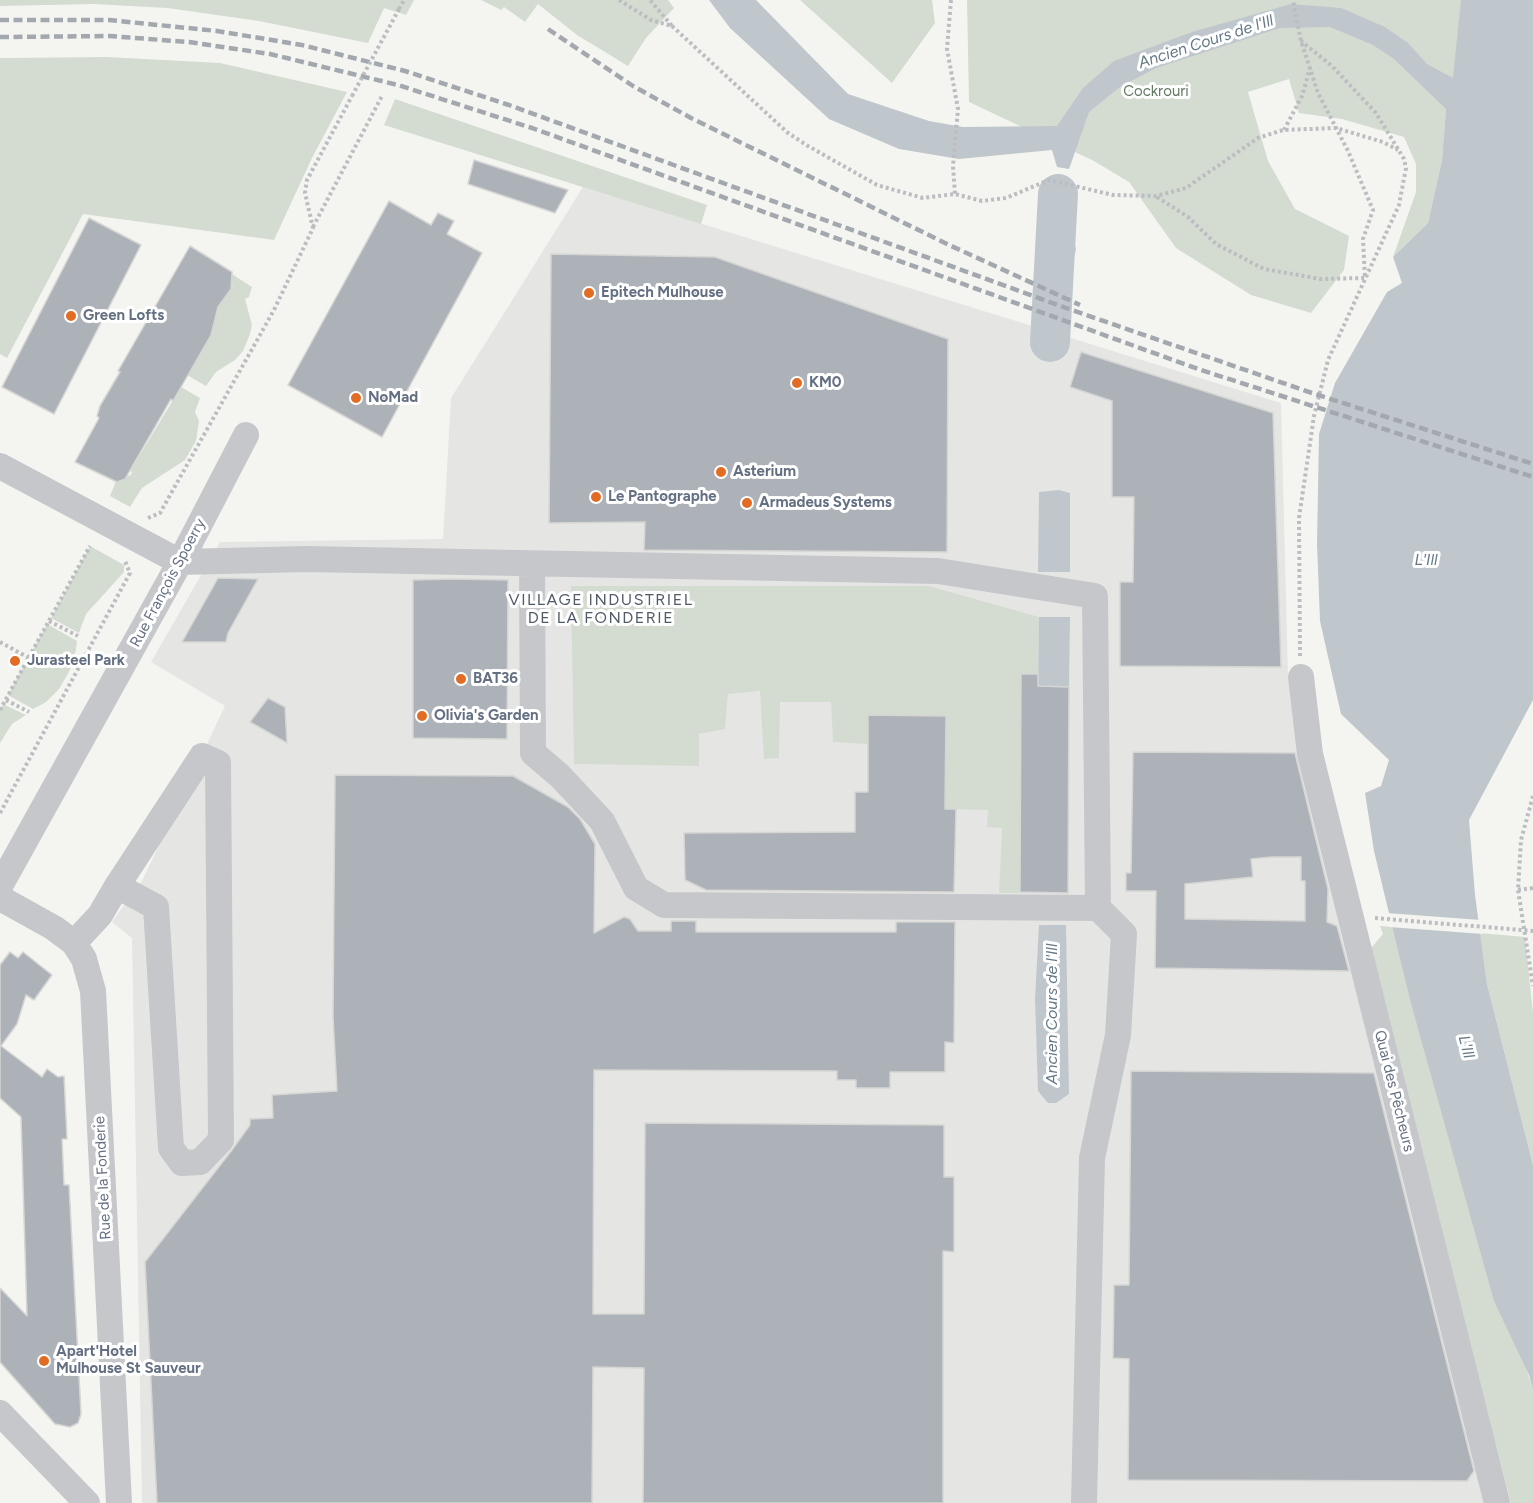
<!DOCTYPE html>
<html>
<head>
<meta charset="utf-8">
<style>
  body { margin:0 }
  canvas { display:block; background:#f4f5f1 }
</style>
</head>
<body>
<canvas width="1533" height="1503"></canvas>
<script>
const ctx = document.querySelector('canvas').getContext('2d');
ctx.lineJoin = 'round';
function fillPath(path, color) {
  ctx.fillStyle = color;
  ctx.fill(path, 'evenodd');
}
function poly(rows) {
  const path = new Path2D();
  for (const r of rows) {
    path.moveTo(r[0], r[1]);
    for (let i = 2; i < r.length; i += 2) path.lineTo(r[i], r[i + 1]);
  }
  return path;
}
function trace(path, color, width, dash) {
  ctx.strokeStyle = color;
  ctx.lineWidth = width;
  ctx.lineCap = dash ? 'butt' : 'round';
  ctx.setLineDash(dash || []);
  ctx.stroke(path);
}
function label(font, color, halo, rows, align = 'center') {
  ctx.font = font + ' Figtree,sans-serif';
  ctx.lineWidth = 6;
  ctx.setLineDash([]);
  ctx.textBaseline = 'middle';
  ctx.strokeStyle = halo;
  ctx.fillStyle = color;
  for (const [text, x, y, turn = 0] of rows) {
    ctx.save();
    ctx.translate(x, y);
    ctx.rotate((+turn || 0) * Math.PI / 180);
    ctx.textAlign = isNaN(turn) ? turn : align;
    if (halo) ctx.strokeText(text, 0, 0);
    ctx.fillText(text, 0, 0);
    ctx.restore();
  }
}
fillPath(poly([
  [583,187,1281,403,1288,675,1294,722,1366,954,1511,1503,142,1503,132,938,112,922,143,879,225,706,151,662,220,542,443,539,451,398]
]), '#e5e6e4');
fillPath(poly([
  [0,0,414,0,406,15,384,8,368,43,259,21,167,8,95,4,0,6],
  [481,0,668,0,674,8,646,38,628,66,577,35,538,4,525,22,504,7,501,10],
  [800,0,932,0,935,23,892,83],
  [967,0,1462,0,1454,78,1446,109,1442,160,1428,223,1393,257,1416,192,1416,164,1404,137,1342,119,1299,113,1289,79,1248,92,1268,161,1295,209,1349,236,1344,270,1311,313,1251,295,1176,248,1129,182,1094,161,969,102],
  [107,57,220,63,347,92,312,158,274,240,83,214,7,358,0,354,0,58],
  [395,99,707,205,701,224,384,125],
  [232,274,252,287,249,297,245,299,252,325,250,334,243,351,235,360,216,372,206,386,187,375,211,335,218,307,228,289,233,286,225,280],
  [181,387,200,398,195,412,199,421,196,441,185,460,142,488,130,507,110,496,116,481,123,479,121,472,130,476,132,472,130,471],
  [90,546,124,565,124,572,86,614,79,633,51,618],
  [571,586,929,586,1039,617,1038,674,1021,674,1020,893,999,893,1002,828,987,827,988,810,945,809,945,716,869,715,868,744,833,742,831,702,780,702,779,758,764,759,760,691,728,694,725,729,699,734,699,766,574,764],
  [47,624,77,641,76,650,70,670,59,689,46,702,33,709,8,695],
  [3,704,26,715,12,724,0,743,0,710],
  [1380,926,1393,927,1410,1000,1533,1390,1533,1503,1511,1503,1366,954,1383,934],
  [1480,933,1525,937,1533,1013,1533,1165,1487,984]
]), '#d4dcd2');
fillPath(poly([
  [709,0,756,0,848,94,929,121,963,127,1057,126,1083,88,1114,61,1192,32,1291,4,1341,8,1385,27,1408,43,1427,64,1453,78,1461,0,1533,0,1533,700,1469,820,1475,895,1487,984,1533,1165,1533,1390,1529,1375,1494,1301,1410,1000,1374,851,1365,793,1381,786,1389,760,1341,714,1320,621,1317,544,1319,434,1335,383,1387,292,1402,283,1393,257,1428,223,1442,160,1446,109,1394,59,1373,45,1330,27,1280,28,1156,68,1120,87,1089,112,1069,169,1057,167,1052,150,959,159,899,149,829,119,730,28],
  [1053,195,1064,195,1076,249,1069,277,1044,269],
  [1059,490,1070,493,1070,572,1038,572,1039,492],
  [1039,617,1070,617,1069,687,1038,687],
  [1039,925,1066,925,1069,1094,1056,1103,1048,1103,1038,1091,1035,999]
]), '#bfc7cd');
fillPath(poly([
  [1386,913,1481,920,1483,934,1389,927]
]), '#f4f5f1');
trace(poly([
  [1050,342,1058,194]
]), '#bfc7cd', 40);
const building = poly([
  [474,160,568,190,555,213,468,184,474,160],
  [389,201,431,225,438,213,454,221,447,234,482,253,382,437,288,385,389,201],
  [89,218,141,245,54,414,2,387,89,218],
  [190,246,232,272,231,289,218,307,211,335,173,401,171,399,125,479,117,482,75,462,99,418,97,416,100,406,120,372,118,371,190,246],
  [551,254,715,257,948,339,947,552,644,550,645,522,549,523,551,254],
  [1081,352,1273,413,1281,667,1120,666,1120,582,1133,582,1134,497,1112,497,1112,401,1070,387,1081,352],
  [218,578,258,579,228,633,226,642,182,642,218,578],
  [452,579,508,580,507,739,413,738,413,580,452,579],
  [1021,674,1038,674,1038,686,1069,687,1068,893,1020,892,1021,674],
  [268,698,285,707,287,743,250,722,268,698],
  [868,715,946,716,945,809,956,809,954,892,706,890,685,880,684,833,855,832,855,792,868,792,868,715],
  [1133,752,1295,753,1328,889,1327,922,1337,926,1349,971,1155,968,1156,891,1126,891,1126,873,1131,873,1133,752],
  [1271,857,1301,857,1301,881,1305,881,1305,921,1185,919,1185,884,1253,877,1251,859,1271,857],
  [335,775,513,776,568,807,580,819,595,844,594,933,624,917,630,919,638,931,671,931,671,921,696,921,696,932,896,932,896,922,955,922,954,1043,945,1042,945,1072,890,1072,890,1088,856,1088,856,1080,837,1080,837,1071,594,1070,593,1314,644,1314,645,1123,944,1125,944,1177,954,1177,954,1252,943,1251,943,1503,643,1503,644,1368,593,1367,592,1503,157,1503,145,1262,232,1150,250,1125,250,1119,273,1118,272,1095,337,1091,333,1017,335,775],
  [10,952,18,958,23,952,52,975,34,1000,26,995,17,1024,1,1046,42,1077,47,1069,58,1077,64,1076,67,1139,62,1139,64,1185,69,1185,81,1414,78,1423,70,1427,55,1424,0,1362,0,1288,27,1316,21,1117,0,1098,0,965,10,952],
  [1131,1071,1374,1073,1474,1471,1467,1481,1128,1480,1129,1359,1113,1358,1114,1285,1129,1285,1131,1071]
]);
fillPath(building, '#adb2b9');
trace(building, '#d5d6d3', 1.5);
trace(poly([
  [619,0,651,20,672,26,650,0],
  [951,0,947,49,958,109,953,166,955,194],
  [399,9,404,0],
  [672,26,788,133,808,146,877,185,923,198,955,194,982,201,1006,198,1049,180,1113,195,1156,196,1186,188,1258,138,1283,130,1336,128,1383,142,1398,150],
  [1284,130,1302,96,1310,68],
  [1157,197,1188,217,1216,244,1264,269,1321,279,1365,278,1363,239,1373,210,1348,151,1318,93,1301,41,1293,0],
  [313,227,382,96],
  [148,518,160,513,274,310,313,228,305,193,307,180,352,96],
  [49,621,78,636],
  [0,642,29,658],
  [1300,656,1299,518,1314,416,1328,360,1399,205,1406,168,1404,159,1376,113,1332,66,1301,41],
  [6,700,29,712],
  [0,710,90,546],
  [1533,796,1521,840,1518,890,1533,986],
  [0,813,130,573,125,561],
  [1518,890,1533,888],
  [1375,918,1533,931]
]), '#bcbdc0', 4, [3, 3]);
trace(poly([
  [0,466,180,562,307,559,938,571,1095,596,1098,908,1124,934,1118,1035,1092,1158,1084,1503],
  [532,564,533,753,560,776,602,821,636,888,664,905,1098,908],
  [1301,677,1310,754,1497,1503],
  [0,886,180,562,246,435],
  [0,898,54,928,74,943,84,959,93,991,119,1503],
  [74,943,100,915,117,886,202,756,218,763,221,1140,200,1162,182,1163,171,1148,156,907,117,886],
  [0,1413,87,1503]
]), '#c5c7cb', 26);
trace(poly([
  [0,20,109,20,217,31,302,45,405,71,509,105,1066,308,1312,393,1533,464],
  [548,29,633,86,691,118,947,244,1080,305],
  [0,37,109,36,189,42,270,54,398,85,532,128,1198,369,1533,477]
]), '#a3a7ae', 4.5, [9, 4.5]);
trace(poly([
  [352,96,399,9]
]), '#bcbdc0', 4, [3, 3]);
for (const [x, y, r, color] of [
  [589,293,6,"#e26c23"],
  [71,316,6,"#e26c23"],
  [797,383,6,"#e26c23"],
  [356,398,6,"#e26c23"],
  [721,472,6,"#e26c23"],
  [596,497,6,"#e26c23"],
  [747,503,6,"#e26c23"],
  [15,661,6,"#e26c23"],
  [461,679,6,"#e26c23"],
  [422,716,6,"#e26c23"],
  [44,1361,6,"#e26c23"]
]) {
  const dot = new Path2D();
  dot.arc(x, y, r, 0, 2 * Math.PI);
  ctx.fillStyle = color;
  ctx.fill(dot);
  trace(dot, '#fff', 2);
}
label('15px', '#637962', '#fff', [
  ["Cockrouri",1156,92]
]);
label('bold 15px', '#647082', '#fff', [
  ["Epitech Mulhouse",601,293],
  ["Green Lofts",83,316],
  ["KM0",809,383],
  ["NoMad",368,398],
  ["Asterium",733,472],
  ["Le Pantographe",608,497],
  ["Armadeus Systems",759,503],
  ["Jurasteel Park",27,661],
  ["BAT36",473,679],
  ["Olivia's Garden",434,716],
  ["Apart'Hotel",56,1352],
  ["Mulhouse St Sauveur",56,1369]
], 'left');
label('15px', '#647082', '#fff', [
  ["Rue François Spoerry",168,583,-62],
  ["Quai des Pêcheurs",1394,1091,76],
  ["Rue de la Fonderie",103,1178,-93]
]);
label('italic 16px', '#647886', '#fff', [
  ["Ancien Cours de l'Ill",1206,42,-18],
  ["L'Ill",1426,560],
  ["Ancien Cours de l'Ill",1052,1014,-90],
  ["L'Ill",1466,1047,75]
]);
ctx.letterSpacing = '1.5px';
label('16px', '#515a67', '#fff', [
  ["VILLAGE INDUSTRIEL",601,600],
  ["DE LA FONDERIE",601,618]
]);
ctx.letterSpacing = '0px';
</script>
</body>
</html>
